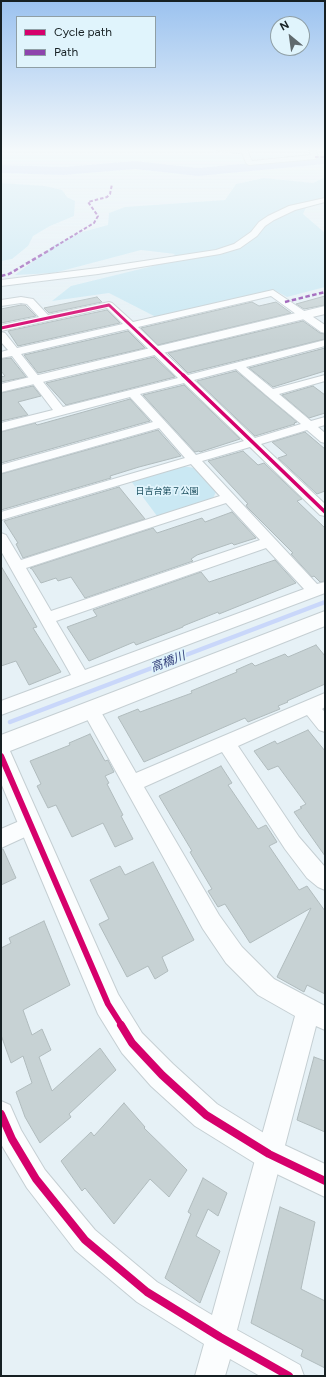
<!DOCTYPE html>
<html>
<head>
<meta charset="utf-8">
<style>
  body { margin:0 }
  #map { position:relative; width:326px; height:1377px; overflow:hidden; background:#e6f1f6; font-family:Figtree,sans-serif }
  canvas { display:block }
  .frame { position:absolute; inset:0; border:2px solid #162023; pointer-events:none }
  .legend { position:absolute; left:16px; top:16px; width:140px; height:52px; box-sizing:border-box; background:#e0f4fc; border:1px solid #8f9fa5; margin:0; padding:5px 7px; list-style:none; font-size:12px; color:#162023 }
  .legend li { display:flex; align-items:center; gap:8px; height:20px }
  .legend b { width:20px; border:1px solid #8f9fa5 }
  .north { position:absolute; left:270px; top:16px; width:40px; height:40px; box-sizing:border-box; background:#e0f4fc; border:1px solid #8f9fa5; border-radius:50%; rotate:331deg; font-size:11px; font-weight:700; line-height:16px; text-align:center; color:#162023 }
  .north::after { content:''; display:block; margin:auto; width:14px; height:18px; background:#5f696d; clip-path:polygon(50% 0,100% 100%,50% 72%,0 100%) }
</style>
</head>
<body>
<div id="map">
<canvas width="326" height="1377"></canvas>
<div class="frame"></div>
<ul class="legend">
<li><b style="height:5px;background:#d6006c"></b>Cycle path</li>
<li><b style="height:5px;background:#8e44ad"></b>Path</li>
</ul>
<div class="north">N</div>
</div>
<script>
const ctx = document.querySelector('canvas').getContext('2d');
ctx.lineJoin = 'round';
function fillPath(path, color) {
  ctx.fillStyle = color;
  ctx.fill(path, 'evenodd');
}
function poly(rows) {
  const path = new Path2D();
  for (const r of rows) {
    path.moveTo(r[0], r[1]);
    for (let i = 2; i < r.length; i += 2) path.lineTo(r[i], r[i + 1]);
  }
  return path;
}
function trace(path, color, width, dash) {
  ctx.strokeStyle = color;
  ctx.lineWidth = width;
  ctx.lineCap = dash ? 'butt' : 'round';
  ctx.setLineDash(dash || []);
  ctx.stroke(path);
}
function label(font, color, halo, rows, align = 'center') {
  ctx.font = font + ' Figtree,"Noto Sans JP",sans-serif';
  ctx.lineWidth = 3.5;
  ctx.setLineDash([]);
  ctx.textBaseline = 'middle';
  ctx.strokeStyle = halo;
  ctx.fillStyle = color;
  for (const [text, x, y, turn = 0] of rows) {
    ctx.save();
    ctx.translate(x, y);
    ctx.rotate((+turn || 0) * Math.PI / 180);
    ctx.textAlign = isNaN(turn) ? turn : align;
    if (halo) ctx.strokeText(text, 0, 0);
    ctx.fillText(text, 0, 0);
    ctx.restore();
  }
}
fillPath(poly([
  [325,177,325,200,308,203,303,214,325,233,325,287,287,297,274,290,156,317,109,293,52,301,71,286,165,263,175,254,141,250,54,273,15,275,56,244,82,232,108,225,109,213,125,207,225,200,236,184,264,178,313,183],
  [1,183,45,186,62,190,67,197,75,201,74,216,50,226,33,236,28,246,12,259,1,261],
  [183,466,194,468,216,492,213,498,157,516,131,481]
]), '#cae8f3');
trace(poly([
  [10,722,325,602]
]), '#c9d7fa', 4.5);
fillPath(poly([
  [325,156,325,164,198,176,135,169,63,175,1,173,1,165,63,167,135,161,198,168,325,156]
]), '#c9d7fa');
const building = poly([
  [325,296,325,305,304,309,296,304,325,296],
  [97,297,102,302,49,313,44,308,97,297],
  [252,302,259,306,276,302,291,313,158,345,141,328,252,302],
  [21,305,25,305,36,316,1,323,1,309,21,305],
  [107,310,120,323,18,346,8,331,107,310],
  [303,321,320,333,325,334,325,339,188,373,168,353,303,321],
  [128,331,145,348,38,373,24,355,128,331],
  [325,348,325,371,273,387,249,368,325,348],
  [154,357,175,377,66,405,46,383,154,357],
  [11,358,26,377,1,382,1,377,5,376,1,371,1,359,11,358],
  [236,371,297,422,294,423,295,424,255,436,197,381,236,371],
  [184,385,240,439,200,452,199,451,195,452,143,395,184,385],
  [33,386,41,396,18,402,28,415,1,421,1,393,33,386],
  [313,386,325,395,325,413,309,418,282,395,313,386],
  [130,399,150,421,1,463,1,432,35,423,37,425,130,399],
  [158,430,181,456,139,467,110,476,111,478,1,510,1,474,158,430],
  [305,432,325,449,325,491,317,494,278,458,287,455,272,442,305,432],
  [243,451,258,465,264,463,302,499,297,501,325,528,325,581,320,582,314,576,312,577,291,554,293,553,247,507,246,505,248,504,208,461,243,451],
  [119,487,145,519,23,558,16,544,18,543,4,521,119,487],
  [232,512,256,538,234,545,232,543,197,555,191,559,193,561,85,598,71,577,58,581,56,578,41,583,32,569,30,568,153,528,157,533,202,518,205,522,232,512],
  [275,560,296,583,219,614,218,612,183,626,183,627,136,645,134,642,89,661,67,627,97,616,93,610,201,572,209,582,275,560],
  [1,566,37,627,33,628,61,672,29,685,16,661,1,666,1,566],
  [316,645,325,656,325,684,287,701,288,702,278,706,280,709,248,722,245,718,144,762,118,717,138,709,140,712,192,693,191,691,237,672,236,670,252,663,255,666,285,654,288,657,316,645],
  [308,730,325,751,325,856,294,812,302,808,300,807,306,804,278,766,268,770,254,751,275,741,277,744,308,730],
  [90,734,105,761,108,760,114,772,105,776,109,783,107,784,123,815,121,816,133,839,115,847,103,823,72,837,56,805,48,808,37,786,41,784,30,761,70,745,69,743,90,734],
  [221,766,232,783,228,785,258,829,266,825,277,842,269,846,299,890,307,886,325,911,325,994,307,985,304,992,277,977,311,908,250,943,225,904,218,907,208,891,212,889,190,852,192,851,159,796,221,766],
  [1,849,3,849,16,878,1,885,1,849],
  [153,862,194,940,162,957,168,971,155,979,148,966,127,977,99,924,109,919,90,880,120,866,125,875,153,862],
  [44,921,70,985,23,1010,32,1035,42,1029,51,1050,39,1057,52,1091,100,1048,116,1070,69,1114,71,1117,40,1143,25,1117,16,1092,32,1083,23,1056,11,1063,1,1035,1,948,11,943,9,938,44,921],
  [314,1057,325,1061,325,1132,297,1120,314,1057],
  [124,1103,145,1127,144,1128,187,1170,169,1197,150,1179,114,1224,85,1188,82,1191,61,1161,91,1132,94,1136,124,1103],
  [203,1178,227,1193,218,1216,208,1209,196,1236,220,1251,200,1303,165,1278,191,1214,188,1212,203,1178],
  [280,1207,315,1222,301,1289,325,1301,325,1368,301,1356,303,1350,251,1323,280,1207]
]);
fillPath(building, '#c7d2d4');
trace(building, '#b0bbbd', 1);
const minor = poly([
  [1,149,7,149,1,152,1,149],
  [216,149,247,150,252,161,311,155,309,149,315,149,318,157,315,159,249,165,246,163,242,153,219,151,216,149],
  [325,198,325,202,295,210,274,220,265,226,257,236,240,248,220,254,98,274,1,286,1,280,98,268,216,250,234,244,251,232,259,222,268,216,289,206,325,198],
  [273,290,325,325,325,333,321,332,271,296,138,327,188,375,325,340,325,346,246,367,273,389,325,375,325,381,279,394,311,421,325,417,325,425,318,427,325,433,325,443,321,442,307,430,261,444,325,504,325,516,320,515,250,447,202,461,317,584,325,582,325,593,1,715,1,701,71,675,1,551,1,533,6,535,21,560,220,496,191,464,1,520,1,512,185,458,159,428,1,473,1,465,153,422,130,397,1,431,1,423,53,410,12,356,1,358,1,352,8,350,1,342,1,332,5,333,17,348,123,324,107,308,1,331,1,325,39,317,27,304,21,303,1,306,1,300,21,297,33,299,48,315,109,302,112,303,133,322,273,290],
  [128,329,178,378,63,407,21,354,128,329],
  [236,369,266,395,301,424,255,438,194,380,236,369],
  [184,383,244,441,196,455,140,394,184,383],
  [226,503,260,540,51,611,26,568,226,503],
  [266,548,304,589,85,670,56,621,266,548],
  [325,693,325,707,322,709,325,712,325,732,319,730,307,715,238,746,299,837,325,867,325,890,318,887,307,878,285,849,222,752,144,787,219,915,242,947,274,979,325,1006,325,1030,316,1026,237,1330,300,1365,304,1376,260,1376,230,1359,225,1376,195,1376,204,1344,137,1302,75,1250,27,1188,1,1144,1,1101,10,1105,21,1130,45,1170,95,1230,157,1282,212,1315,295,1016,258,995,226,963,203,929,82,710,85,705,91,703,97,705,136,773,325,693],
  [31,816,38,819,41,825,38,831,1,848,1,829,31,816]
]);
const tertiary = poly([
  [325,306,325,314,1,392,1,384,325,306],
  [325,611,325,626,10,751,118,994,142,1033,173,1064,217,1104,280,1143,325,1164,325,1197,258,1165,195,1126,151,1086,122,1053,98,1014,1,783,1,735,325,611]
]);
trace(minor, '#c5cfd3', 2);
trace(tertiary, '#c5cfd3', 2);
fillPath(minor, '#fbfdfe');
fillPath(tertiary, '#fbfdfe');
trace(poly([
  [315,157,325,157],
  [51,249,94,223,98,216,88,202,107,197,110,194,112,184]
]), '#8e44ad', 2, [3.5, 2]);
trace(poly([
  [1,276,9,274,53,248],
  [285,302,325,292]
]), '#8e44ad', 2.5, [4.5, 2.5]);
trace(poly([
  [1,328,109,305,184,376]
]), '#d6006c', 3);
trace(poly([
  [183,375,325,512]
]), '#d6006c', 3.5);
trace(poly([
  [1,756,108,1004,122,1026]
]), '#d6006c', 6);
trace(poly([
  [121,1025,132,1043,162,1075,206,1115,269,1154,325,1181],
  [1,1114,12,1139,36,1179,85,1240,147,1292,220,1337,289,1376]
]), '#d6006c', 8);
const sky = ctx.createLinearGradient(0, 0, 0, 341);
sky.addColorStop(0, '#9bc2ef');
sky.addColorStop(0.44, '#f4f9fb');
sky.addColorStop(1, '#f4f9fb00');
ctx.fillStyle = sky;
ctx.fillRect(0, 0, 326, 341);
label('9px', '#164a5a', '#e0f4fc', [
  ["日吉台第７公園",167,491]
]);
label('italic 12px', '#34417c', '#e0f4fc', [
  ["高橋川",168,662,-21]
]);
</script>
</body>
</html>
